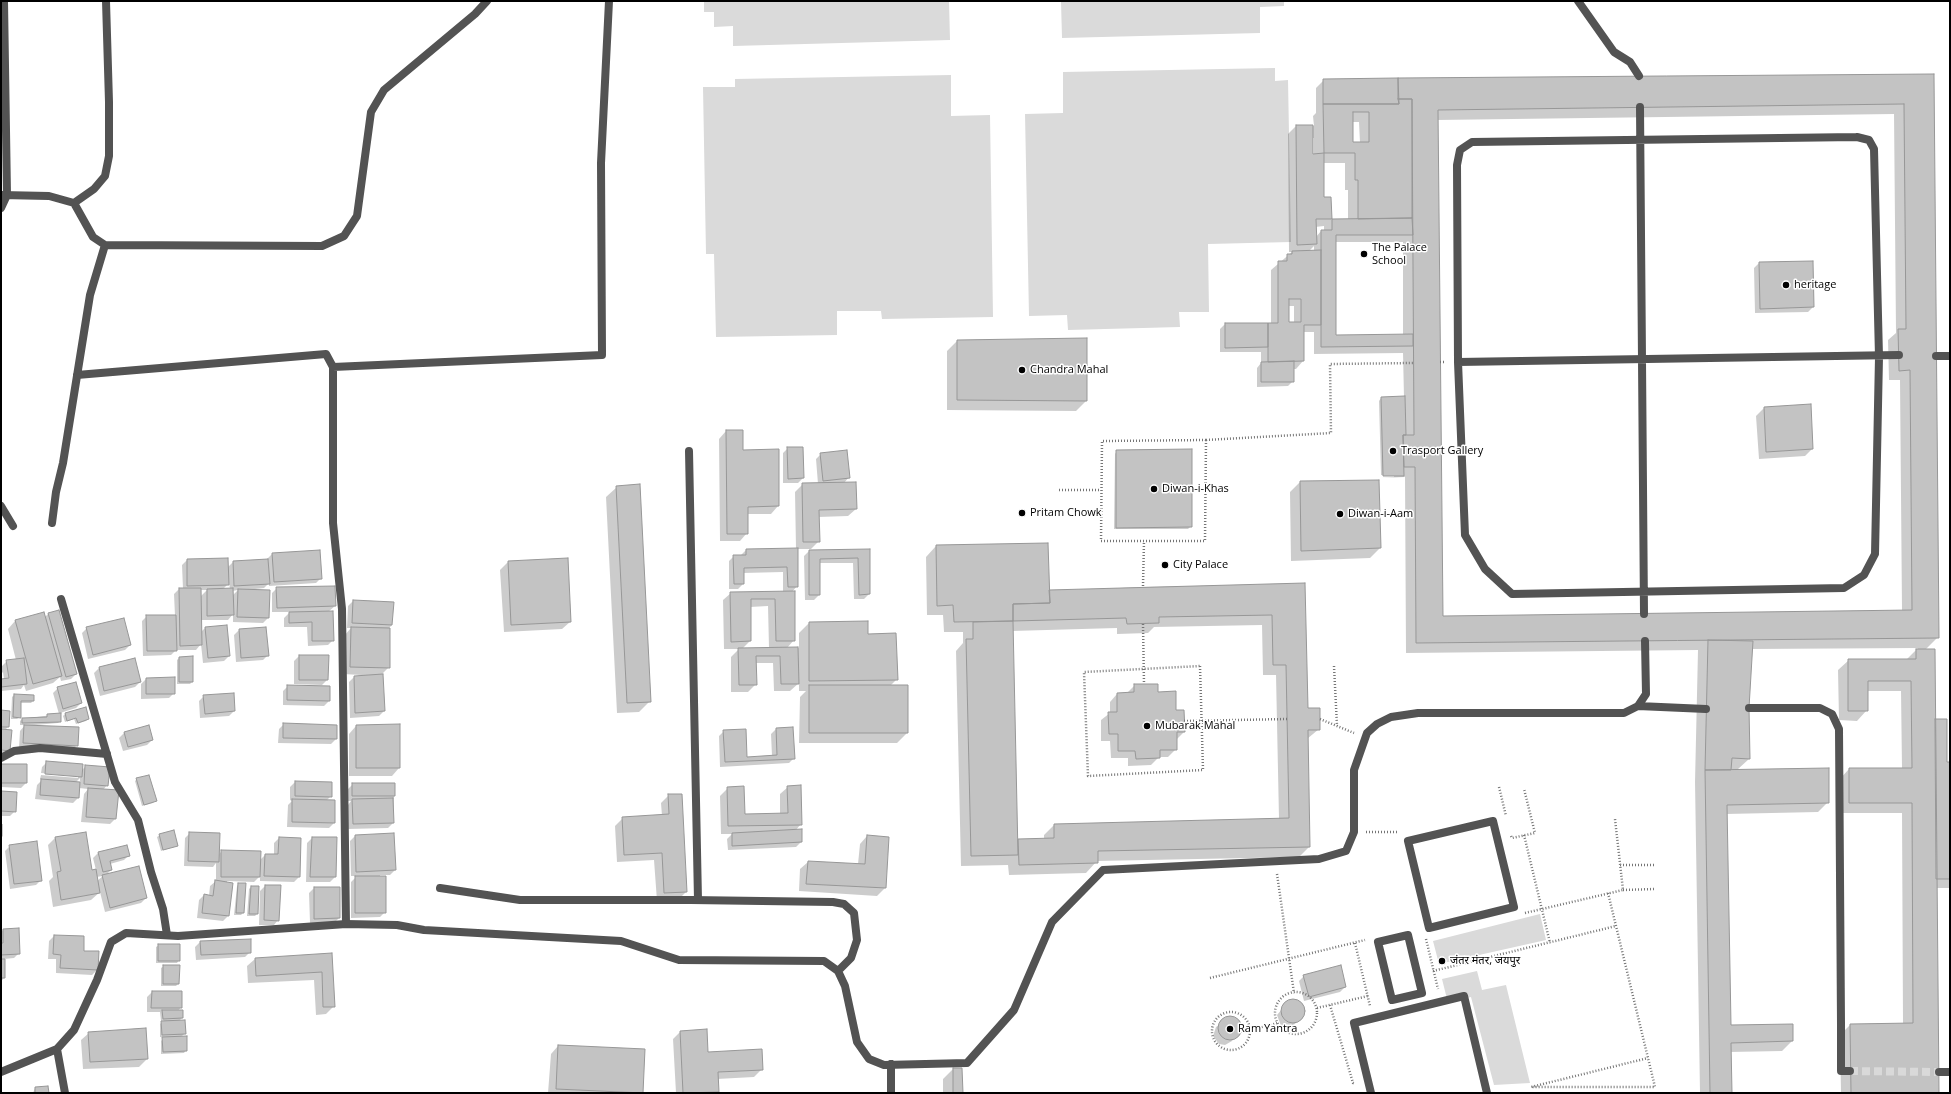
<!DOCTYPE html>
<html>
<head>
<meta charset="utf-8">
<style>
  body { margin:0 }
  #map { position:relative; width:1951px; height:1094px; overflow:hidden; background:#fff; font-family:"Open Sans",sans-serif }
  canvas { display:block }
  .frame { position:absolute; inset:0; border:2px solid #000; pointer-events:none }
</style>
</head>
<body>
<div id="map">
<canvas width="1951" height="1094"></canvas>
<div class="frame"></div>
</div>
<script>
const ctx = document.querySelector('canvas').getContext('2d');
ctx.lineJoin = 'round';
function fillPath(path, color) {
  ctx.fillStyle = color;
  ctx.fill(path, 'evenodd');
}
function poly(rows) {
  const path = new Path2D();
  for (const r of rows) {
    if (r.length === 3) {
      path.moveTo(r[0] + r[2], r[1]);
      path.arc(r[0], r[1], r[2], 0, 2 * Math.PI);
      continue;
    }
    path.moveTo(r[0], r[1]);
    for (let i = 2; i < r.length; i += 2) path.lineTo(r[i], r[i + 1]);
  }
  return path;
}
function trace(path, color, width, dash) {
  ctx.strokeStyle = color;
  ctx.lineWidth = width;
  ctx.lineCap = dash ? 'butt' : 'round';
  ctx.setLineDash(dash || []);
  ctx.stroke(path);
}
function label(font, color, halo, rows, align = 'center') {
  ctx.font = font + ' "Open Sans","Noto Sans Devanagari",sans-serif';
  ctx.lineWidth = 3;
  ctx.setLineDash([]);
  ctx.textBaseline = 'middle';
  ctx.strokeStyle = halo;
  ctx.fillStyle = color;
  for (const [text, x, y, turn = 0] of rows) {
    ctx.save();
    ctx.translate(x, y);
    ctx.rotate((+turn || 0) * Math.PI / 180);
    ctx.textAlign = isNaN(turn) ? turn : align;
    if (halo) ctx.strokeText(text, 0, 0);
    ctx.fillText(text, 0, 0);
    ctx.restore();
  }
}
fillPath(poly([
  [704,1,949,1,950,40,733,46,733,26,714,27,714,12,704,12],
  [1061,1,1284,1,1284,6,1260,7,1260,33,1062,38],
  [1275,68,1275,81,1288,80,1291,242,1208,244,1209,312,1179,312,1180,327,1068,330,1067,315,1029,316,1025,114,1063,113,1063,72],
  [951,75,951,116,990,115,993,317,882,319,881,311,837,311,837,335,716,337,714,254,706,254,703,87,735,87,735,79],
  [1540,914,1546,940,1439,964,1433,941],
  [1477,971,1482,990,1506,985,1530,1083,1494,1085,1471,997,1448,1003,1442,979]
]), '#dadada');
fillPath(poly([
  [1933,75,1938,637,1925,650,1934,720,1946,763,1950,763,1950,888,1935,888,1938,1093,1841,1093,1840,1035,1850,1025,1903,1024,1902,813,1839,813,1839,780,1849,769,1902,769,1901,691,1867,691,1867,710,1857,721,1839,720,1838,670,1849,660,1906,660,1918,648,1751,649,1748,708,1749,759,1738,769,1730,769,1730,771,1828,802,1818,812,1726,814,1730,1026,1792,1041,1782,1051,1730,1052,1731,1093,1700,1093,1695,782,1698,650,1406,653,1405,477,1381,478,1394,477,1394,475,1381,475,1379,401,1381,398,1404,398,1403,353,1314,354,1314,332,1303,332,1303,361,1296,369,1293,369,1293,381,1288,386,1257,387,1257,368,1261,363,1261,352,1220,352,1220,329,1225,324,1271,324,1271,270,1292,252,1289,252,1288,134,1296,126,1314,126,1313,116,1316,113,1316,88,1324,80],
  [1894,114,1896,333,1888,340,1889,380,1900,380,1902,611,1442,617,1437,120],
  [1352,122,1359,122,1360,143,1352,143],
  [1312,138,1314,138,1314,155,1312,155],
  [1323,163,1345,163,1345,190,1348,190,1348,220,1331,220,1330,198,1323,198],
  [1324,226,1324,231,1321,231,1316,237,1315,227],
  [1335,242,1403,242,1403,335,1335,336],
  [1314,246,1314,252,1308,252],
  [1288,306,1294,306,1294,323,1288,323],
  [1759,263,1813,307,1808,312,1755,313,1754,268],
  [957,341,1086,401,1076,411,947,410,947,351],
  [1764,408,1812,449,1805,456,1759,459,1756,416],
  [726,431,742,451,778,506,771,514,747,514,747,533,740,541,720,541,719,439],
  [788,448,803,478,798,483,783,483,783,453],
  [1117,451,1191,526,1188,529,1114,529,1115,454],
  [821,454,849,477,844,483,856,509,848,516,818,517,819,541,811,549,797,549,797,586,792,592,794,640,787,648,799,648,799,633,809,623,867,635,896,680,890,686,907,733,897,743,799,743,800,697,806,691,799,691,799,683,790,691,774,691,773,663,755,663,756,684,748,692,731,692,731,657,739,649,724,649,723,600,731,593,783,592,783,572,743,573,743,584,738,589,729,589,729,561,734,556,741,555,746,550,796,549,795,492,803,484,818,484,816,459],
  [768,606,769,648,742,649,750,641,750,607],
  [1300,482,1380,548,1370,558,1291,561,1290,492],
  [617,487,650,701,639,712,617,713,606,497],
  [936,546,1048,591,1143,587,1304,584,1307,709,1319,729,1307,739,1309,847,1299,857,1097,861,1086,873,1009,875,1008,865,961,866,956,651,963,643,963,632,944,632,943,615,927,615,926,557],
  [1262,625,1263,675,1276,675,1279,819,1054,825,1044,835,1044,839,1017,840,1012,631,1117,628,1117,634,1148,633,1154,627],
  [869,550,869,594,864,599,854,599,853,563,819,563,819,595,814,600,805,600,804,556,809,551],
  [272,554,321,578,316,583,269,586,269,583,264,588,255,589,268,618,263,623,233,622,233,614,228,620,201,620,201,632,205,628,229,656,224,661,203,663,201,644,196,650,176,650,171,655,143,656,142,621,147,616,175,616,174,594,179,589,183,589,182,565,187,560,227,568,233,562,267,559],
  [229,583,230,589,223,589],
  [200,590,207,590,200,597],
  [238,590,232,596,232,591],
  [508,562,570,622,562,629,504,632,500,570],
  [277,588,335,606,328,612,333,640,328,645,308,646,307,627,284,627,284,618,290,612,272,612,272,593],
  [353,601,392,625,388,629,389,667,382,674,384,711,379,716,350,718,349,682,354,677,361,676,361,675,343,674,344,636,351,628,347,628,348,606],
  [43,613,44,618,48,614,76,674,71,679,61,681,60,677,53,683,26,691,24,685,21,689,1,691,1,680,4,679,3,672,1,674,1,662,2,666,7,661,16,660,8,629,15,621],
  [87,628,130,645,125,650,88,659,82,633],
  [239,630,268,655,263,660,236,662,234,635],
  [299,656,327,680,322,685,294,684,294,661],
  [179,658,192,682,190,684,177,684,177,660],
  [134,660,140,682,135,687,100,696,94,673,99,668],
  [174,678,174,693,169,698,141,699,141,684,146,679],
  [1135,685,1157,693,1175,711,1184,732,1176,740,1176,749,1168,757,1159,757,1151,765,1128,766,1128,758,1111,758,1110,741,1101,741,1101,720,1110,713,1110,702,1117,694,1127,693],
  [288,686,329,701,324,706,283,705,283,691],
  [58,688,81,703,76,708,60,713,60,721,58,723,35,725,35,726,77,745,72,750,19,748,20,731,25,725,20,725,20,721,22,719,59,714,53,693],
  [14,695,33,701,31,703,20,703,20,717,17,719,11,719,12,697],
  [204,696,234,711,229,716,200,718,199,701],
  [85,708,88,719,86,721,76,724,74,719,65,722,63,716,65,714],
  [1,711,8,727,5,730,9,750,1,755,1,751,6,751,6,749,1,749],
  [284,724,336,739,331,744,278,743,279,729],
  [148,726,152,740,147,745,123,751,119,738,124,733],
  [356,726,399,768,392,776,349,776,349,734],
  [776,729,794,758,789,763,720,767,719,736,724,731,746,758,772,756,771,734],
  [47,762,82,770,86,766,107,785,103,790,115,819,110,824,81,822,84,794,88,789,79,788,78,798,73,803,35,799,37,785,43,779,40,779,41,775,78,778,78,776,41,773,42,767],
  [80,778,80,783,75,783],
  [1,765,26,783,21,788,1,787],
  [137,779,155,801,153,803,142,806,135,781],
  [295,782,331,796,327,800,334,823,329,828,287,827,288,805,292,801,290,800,290,787],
  [353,784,394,796,393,823,388,828,348,829,348,805,351,801,348,801,348,789],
  [788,787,801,824,795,831,801,842,796,847,728,850,727,839,732,834,721,834,720,796,728,788,744,815,780,814,780,794],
  [1,792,15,811,10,816,1,816],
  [669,795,681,795,686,892,678,900,657,901,654,860,617,862,615,826,623,818,662,816,661,803],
  [1,824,3,824,3,836,1,838],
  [190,833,218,855,222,851,259,861,265,855,274,855,274,843,279,838,299,877,294,882,260,881,260,876,254,882,227,881,228,916,223,921,197,918,199,900,204,895,209,896,210,886,216,881,216,863,213,867,184,866,185,838],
  [160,835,177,846,161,851,157,837],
  [355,836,395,870,390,875,380,875,385,912,380,917,351,918,351,882,357,876,351,876,350,841],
  [867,836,885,888,877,896,799,891,800,869,808,862,858,864,860,844],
  [56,837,91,871,96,870,93,858,98,853,129,855,124,860,110,864,111,870,106,875,146,898,141,903,105,912,100,892,91,900,53,907,49,881,53,877,48,845],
  [103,876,97,881,96,877],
  [312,838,335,877,330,882,306,882,307,843],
  [10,846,41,880,36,885,10,889,5,851],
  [239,884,243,913,241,915,234,915,237,886],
  [265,886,278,920,274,925,259,925,260,891],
  [251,887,257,914,255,916,247,916,249,889],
  [314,888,339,918,334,923,310,923,309,893],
  [3,930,18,930,19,953,14,958,4,959,4,978,1,981,1,932],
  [54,936,83,951,97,970,92,975,56,973,56,959,48,959,49,941],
  [200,942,250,952,245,957,196,960,195,947],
  [159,945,179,960,177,963,156,963,156,947],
  [331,954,334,1006,326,1014,316,1015,314,980,248,983,247,966,255,959],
  [164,966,178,984,176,986,161,986,161,968],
  [1304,976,1345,987,1340,992,1304,1001,1299,981],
  [152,992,181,1007,178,1011,182,1018,179,1021,185,1033,180,1038,186,1050,184,1053,161,1054,161,1041,165,1037,160,1037,160,1024,164,1020,161,1021,160,1012,147,1012,147,997],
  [1296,1001,1302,1007,1302,1016,1294,1025,1286,1028,1281,1026,1277,1015,1288,1002],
  [1230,1017,1237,1020,1240,1031,1232,1041,1225,1045,1219,1044,1213,1036,1216,1027],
  [680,1032,707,1053,762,1069,754,1077,717,1079,717,1093,676,1093,673,1039],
  [89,1033,147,1059,139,1067,83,1069,81,1040],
  [558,1046,642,1093,548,1093,551,1054],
  [953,1069,962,1093,943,1093,943,1079],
  [47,1087,48,1093,33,1093,35,1088]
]), '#0003');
const building = poly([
  [1934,74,1939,638,1416,643,1415,467,1404,467,1403,435,1414,435,1412,99,1398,99,1398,78,1934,74],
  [1904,104,1906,329,1898,329,1899,371,1910,370,1912,610,1443,616,1438,110,1904,104],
  [1398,78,1399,104,1323,104,1323,79,1398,78],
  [1398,99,1412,99,1412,218,1358,219,1358,180,1355,180,1355,153,1324,153,1323,104,1399,104,1398,99],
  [1353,112,1369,112,1369,142,1353,142,1353,112],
  [1296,125,1313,125,1313,154,1324,153,1324,197,1331,197,1332,219,1316,219,1317,244,1297,245,1296,125],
  [1412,218,1413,235,1336,235,1336,335,1413,334,1413,346,1321,347,1321,230,1332,230,1332,219,1412,218],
  [1321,250,1321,325,1304,325,1304,361,1268,362,1268,323,1278,323,1278,261,1287,261,1287,254,1292,254,1292,251,1321,250],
  [1289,299,1301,299,1301,322,1289,322,1289,299],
  [1813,261,1814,307,1760,309,1759,262,1813,261],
  [1225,323,1268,323,1268,347,1225,348,1225,323],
  [1087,338,1087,401,957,400,957,340,1087,338],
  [1294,361,1294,382,1261,382,1261,362,1294,361],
  [1405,396,1406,435,1403,435,1404,476,1383,476,1381,397,1405,396],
  [1811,404,1813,449,1766,452,1764,407,1811,404],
  [726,430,743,430,743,450,779,449,779,506,748,507,748,534,727,534,726,430],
  [787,447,803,447,804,478,788,479,787,447],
  [1192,449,1192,527,1116,528,1116,450,1192,449],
  [847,450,850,478,823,481,820,453,847,450],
  [1379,480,1381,548,1301,551,1300,481,1379,480],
  [856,482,857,509,819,510,820,542,803,542,802,483,856,482],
  [640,484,651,702,627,703,616,486,640,484],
  [1048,543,1050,603,1013,604,1013,621,954,622,953,605,937,606,936,545,1048,543],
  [798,548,798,587,788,587,787,567,744,568,744,584,734,584,733,555,746,555,746,549,798,548],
  [870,549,870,594,859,595,858,558,820,559,820,595,809,595,809,550,870,549],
  [320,550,322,579,274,582,272,553,320,550],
  [228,558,229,585,187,586,187,559,228,558],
  [568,558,571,622,511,625,508,561,568,558],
  [268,559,270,584,234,586,233,561,268,559],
  [1305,583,1308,708,1320,708,1320,730,1308,730,1310,847,1098,851,1098,863,1019,865,1018,839,1054,838,1054,824,1289,818,1286,665,1273,665,1272,615,1159,617,1159,623,1127,624,1126,618,1013,621,1013,604,1050,603,1049,590,1305,583],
  [335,586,336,606,277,608,276,587,335,586],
  [179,588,201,588,202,645,180,646,179,588],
  [233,588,234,615,207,616,207,589,233,588],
  [238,589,270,590,269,618,237,617,238,589],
  [795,591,795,641,776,641,775,599,751,599,751,641,731,642,730,592,795,591],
  [353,600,394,602,392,625,352,623,353,600],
  [59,610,77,674,66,677,48,613,59,610],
  [333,611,334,641,312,641,312,622,289,623,289,612,333,611],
  [44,612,62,676,33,684,15,620,44,612],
  [146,615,176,615,177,651,147,651,146,615],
  [124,618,131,645,93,655,86,627,124,618],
  [868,621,868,634,896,633,898,680,809,681,809,622,868,621],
  [1013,621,1018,855,971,856,966,639,973,639,973,622,1013,621],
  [227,625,230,656,208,658,205,627,227,625],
  [266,627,269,656,241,658,239,629,266,627],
  [351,627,390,628,390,668,350,667,351,627],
  [1708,640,1753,641,1749,708,1750,759,1732,758,1731,770,1705,770,1708,640],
  [798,647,799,684,781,684,780,656,756,656,757,685,739,685,738,648,798,647],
  [1916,649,1935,649,1939,1093,1851,1093,1850,1024,1913,1023,1912,803,1849,803,1849,768,1912,768,1911,681,1868,681,1868,711,1848,711,1848,659,1916,659,1916,649],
  [299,655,329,655,328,680,299,680,299,655],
  [193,656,193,682,179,682,179,657,193,656],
  [24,658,27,684,1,687,1,679,9,678,6,660,24,658],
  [135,658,141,682,104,691,99,667,135,658],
  [383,674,385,711,355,713,354,676,383,674],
  [175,677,175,694,146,694,146,678,175,677],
  [76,682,82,703,63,709,57,687,76,682],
  [1134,684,1158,684,1158,692,1176,691,1176,710,1184,710,1185,732,1177,732,1177,750,1160,750,1160,758,1136,759,1135,751,1118,751,1118,734,1109,734,1108,712,1117,712,1117,693,1134,692,1134,684],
  [287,685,330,686,330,701,287,700,287,685],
  [809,685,908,685,908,733,809,733,809,685],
  [234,693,235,711,205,714,203,695,234,693],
  [14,694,34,695,34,701,21,701,21,718,13,717,14,694],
  [86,707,89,719,78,723,76,718,67,721,65,713,86,707],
  [1,710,10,711,9,727,1,727,1,710],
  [61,713,61,722,22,723,22,718,47,717,47,714,61,713],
  [1935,719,1947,719,1947,762,1950,762,1950,879,1936,879,1935,719],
  [283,723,337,725,337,739,283,738,283,723],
  [400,724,400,768,356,768,356,725,400,724],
  [24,725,79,727,78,746,23,743,24,725],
  [149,725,153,740,128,747,124,732,149,725],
  [793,727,795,759,725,762,723,730,746,729,747,757,777,755,776,728,793,727],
  [1,729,12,730,10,751,1,750,1,729],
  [46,761,83,764,82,777,45,774,46,761],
  [1,764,27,764,27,783,1,783,1,764],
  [85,765,110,767,108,786,84,784,85,765],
  [1829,768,1829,803,1727,805,1731,1025,1793,1024,1793,1041,1731,1043,1732,1093,1710,1093,1705,770,1829,768],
  [149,775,157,801,144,805,136,778,149,775],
  [41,779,80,782,79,798,40,795,41,779],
  [295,781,332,782,332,797,295,796,295,781],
  [352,783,395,783,395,796,352,796,352,783],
  [801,785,802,825,728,826,727,787,744,786,745,814,788,813,787,786,801,785],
  [88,788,119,790,116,819,86,817,88,788],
  [1,791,17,792,16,812,1,811,1,791],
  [668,794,682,794,687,892,664,893,662,853,624,855,622,817,669,814,668,794],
  [393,798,394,823,353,824,352,799,393,798],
  [292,799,335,800,335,823,292,822,292,799],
  [802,829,802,842,732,846,732,833,802,829],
  [174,830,178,846,163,850,159,834,174,830],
  [86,832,92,870,96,869,100,893,61,900,57,872,61,871,55,837,86,832],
  [189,832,220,833,219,862,188,861,189,832],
  [394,833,396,870,356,872,355,835,394,833],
  [867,835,889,837,886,888,806,884,808,861,865,864,867,835],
  [279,837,301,838,300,877,264,876,265,854,278,854,279,837],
  [312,837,337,837,336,877,310,877,312,837],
  [37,841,42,881,14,884,9,845,37,841],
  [127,845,130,856,110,861,112,870,103,872,98,852,127,845],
  [221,850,261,851,260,877,221,877,221,850],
  [139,866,147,898,110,908,102,875,139,866],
  [355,876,386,876,386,913,355,913,355,876],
  [215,880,233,883,229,916,202,913,204,894,213,896,215,880],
  [238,883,246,883,244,913,236,913,238,883],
  [265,885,281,885,279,921,264,920,265,885],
  [251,886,259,886,258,914,249,914,251,886],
  [314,887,340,887,340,918,314,919,314,887],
  [19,928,20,954,1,955,1,943,3,943,3,929,19,928],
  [54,935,84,936,84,951,99,951,98,970,60,968,61,955,53,954,54,935],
  [251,939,251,953,201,955,200,941,251,939],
  [158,944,180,944,180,961,158,961,158,944],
  [332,953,335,1007,323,1007,322,972,256,976,255,958,332,953],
  [1,959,5,959,5,978,1,978,1,959],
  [163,965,180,965,179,984,163,984,163,965],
  [1341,965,1346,987,1309,997,1303,975,1341,965],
  [152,991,182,991,182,1008,151,1008,152,991],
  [1293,1011,12],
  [162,1010,183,1010,183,1018,163,1019,162,1010],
  [1230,1028,12],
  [185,1020,186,1034,162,1035,161,1021,185,1020],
  [146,1028,148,1059,90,1062,88,1032,146,1028],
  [707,1029,708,1052,762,1049,763,1070,718,1072,719,1092,683,1093,680,1031,707,1029],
  [187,1036,187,1051,163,1052,162,1037,187,1036],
  [558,1045,645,1049,643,1093,556,1089,558,1045],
  [953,1068,962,1068,963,1093,953,1093,953,1068],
  [48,1086,49,1093,35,1093,35,1087,48,1086]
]);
fillPath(building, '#c3c3c3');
trace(building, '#979797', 1);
trace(poly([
  [1850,1071,1939,1072]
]), '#d9d9d9', 8, [8, 4]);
trace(poly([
  [1440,362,1446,362],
  [1206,440,1205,541,1101,541,1102,441,1206,440],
  [1206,440,1331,433,1330,364,1413,363],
  [1059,490,1101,490],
  [1143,586,1144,541],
  [1143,624,1144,684],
  [1200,666,1203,770,1088,776,1084,672,1200,666],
  [1334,666,1337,726],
  [1320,719,1354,733],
  [1184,721,1287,719],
  [1499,787,1506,816],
  [1366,832,1399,832],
  [1524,835,1550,943],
  [1511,836,1512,838,1535,833,1524,789],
  [1620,865,1656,865],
  [1277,874,1294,993],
  [1623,890,1654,889],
  [1608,893,1648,1058,1655,1087,1531,1087,1648,1058],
  [1525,913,1623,890,1615,819],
  [1426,939,1438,989],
  [1355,943,1370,1006],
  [1433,971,1616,926],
  [1210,978,1365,940],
  [1296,1013,21],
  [1330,1005,1353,1083,1355,1083],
  [1317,1008,1368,996],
  [1231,1031,19],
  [1250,1030,1278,1023]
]), '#757575', 2.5, [1, 2]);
trace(poly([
  [1578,1,1614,52,1630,62,1639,76],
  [1640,107,1644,614],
  [1857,137,1869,140,1874,149,1879,357,1875,554,1864,575,1844,588,1512,594,1485,569,1465,535,1458,362,1457,165,1460,150,1472,142,1857,137],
  [1936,356,1950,356],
  [1458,362,1899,355],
  [689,451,698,900],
  [1638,706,1706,709],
  [1749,708,1820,708,1832,714,1839,729,1841,1024],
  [440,888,520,900,691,900,833,902,844,904,854,913,857,940,851,958,838,971],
  [57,1049,65,1093],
  [1,1072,57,1049,74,1030,97,980,111,942,126,933,178,936,346,924,397,925,424,930,621,941,679,960,824,961,838,971,845,986,857,1042,869,1059,884,1065,967,1063,1014,1010,1052,922,1103,870,1319,859,1346,851,1354,832,1354,770,1367,733,1377,724,1391,717,1418,713,1624,713,1638,706,1646,694,1645,641],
  [891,1093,891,1064]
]), '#535353', 8);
trace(poly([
  [1493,821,1514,907,1429,928,1408,841,1493,821],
  [1408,935,1422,993,1392,1000,1378,942,1408,935],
  [1841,1024,1841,1071,1850,1071],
  [1939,1072,1950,1072],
  [1371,1093,1354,1023,1464,996,1487,1093]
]), '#535353', 8);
trace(poly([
  [1,195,49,196,74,203,93,237,105,245,322,246,344,236,357,216,371,112,384,90,475,14,487,1],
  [74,203,94,189,105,176,109,156,109,102,106,1],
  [1,208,7,195,4,1],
  [333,367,602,355,601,163,609,1],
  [77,375,326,354,333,367,333,523,342,609,346,924],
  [1,506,13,526],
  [52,523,56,492,63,463,90,295,105,245],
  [61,599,115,782,138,820,151,872,163,909,167,935],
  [1,758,14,751,40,748,107,754]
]), '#535353', 8);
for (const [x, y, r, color] of [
  [1364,254,4,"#000"],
  [1786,285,4,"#000"],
  [1022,370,4,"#000"],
  [1393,451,4,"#000"],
  [1154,489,4,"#000"],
  [1022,513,4,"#000"],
  [1340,514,4,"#000"],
  [1165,565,4,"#000"],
  [1147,726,4,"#000"],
  [1442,961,4,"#000"],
  [1230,1029,4,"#000"]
]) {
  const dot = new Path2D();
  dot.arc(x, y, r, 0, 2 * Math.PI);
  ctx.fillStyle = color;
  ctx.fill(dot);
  trace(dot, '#fff', 1.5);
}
label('11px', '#000', '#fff', [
  ["The Palace",1372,248],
  ["School",1372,261],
  ["heritage",1794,285],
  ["Chandra Mahal",1030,370],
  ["Trasport Gallery",1401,451],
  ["Diwan-i-Khas",1162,489],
  ["Pritam Chowk",1030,513],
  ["Diwan-i-Aam",1348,514],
  ["City Palace",1173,565],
  ["Mubarak Mahal",1155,726],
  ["जंतर मंतर, जयपुर",1450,961],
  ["Ram Yantra",1238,1029]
], 'left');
</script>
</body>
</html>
